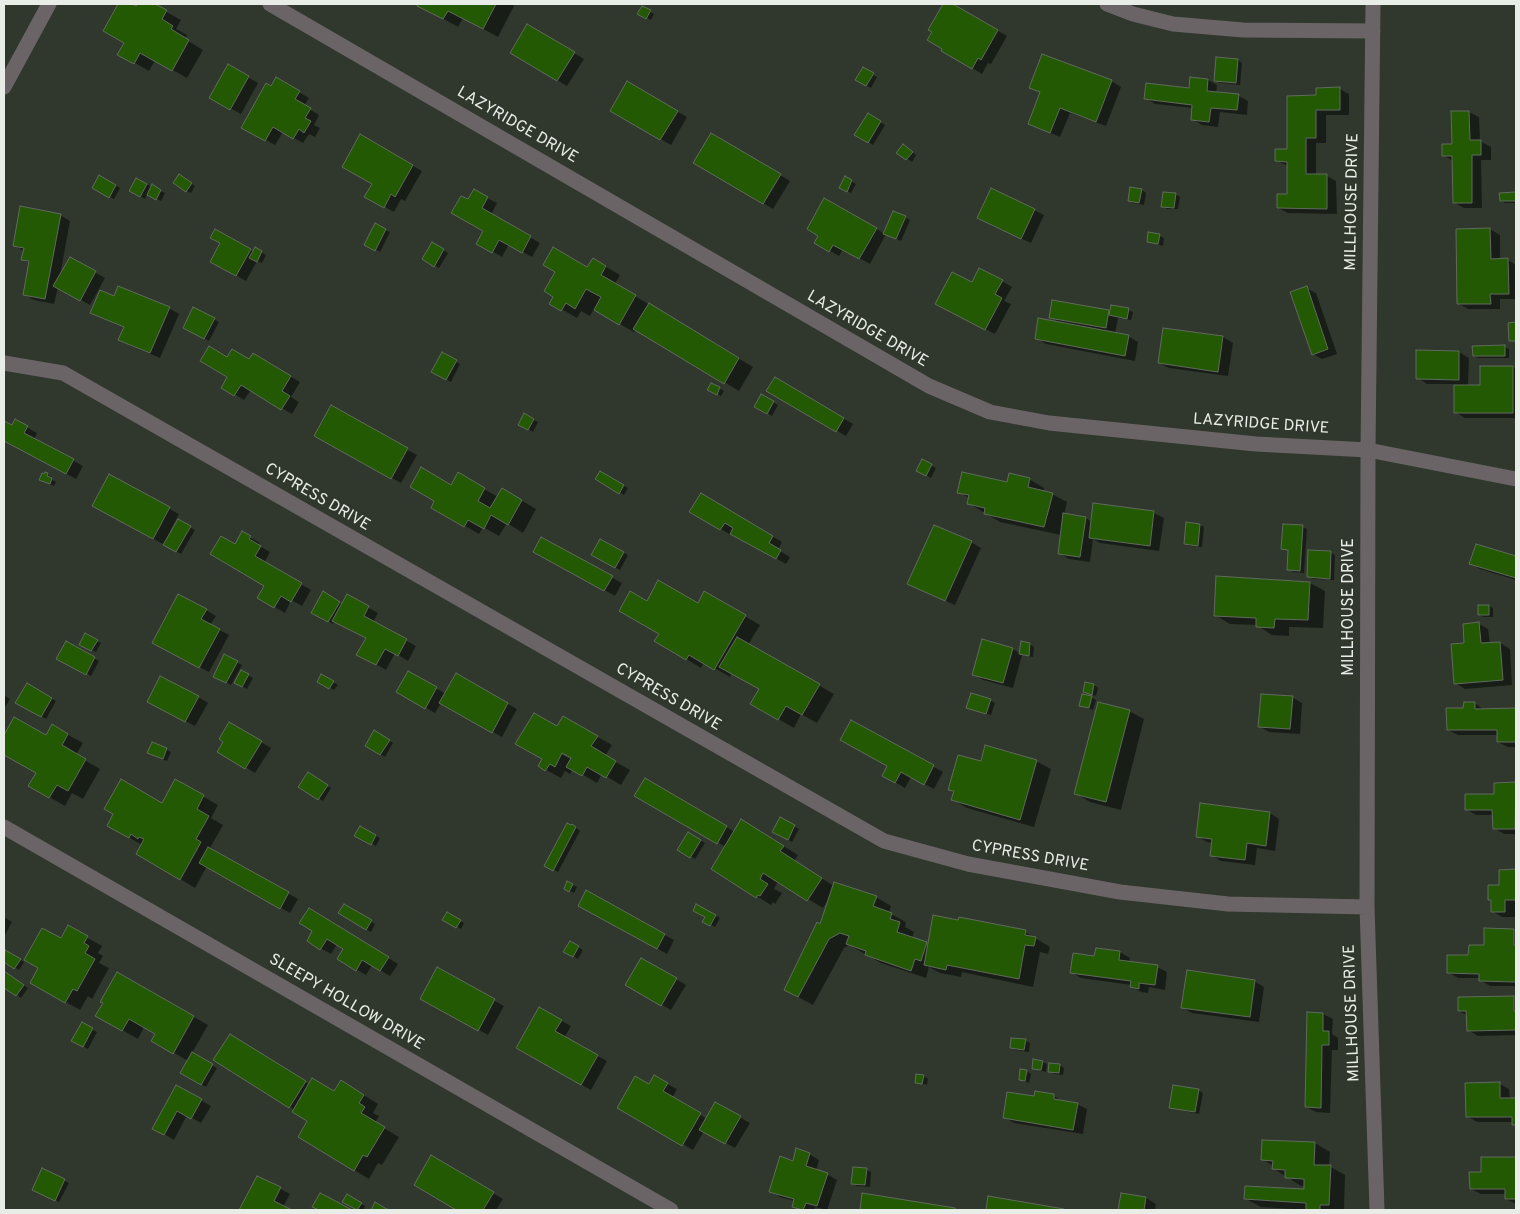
<!DOCTYPE html>
<html>
<head>
<meta charset="utf-8">
<style>
  body { margin:0 }
  #map { position:relative; width:1520px; height:1214px; overflow:hidden; background:#30382d; font-family:Overpass,sans-serif }
  canvas { display:block }
  .frame { position:absolute; inset:0; border:5px solid #e8ede7; pointer-events:none }
</style>
</head>
<body>
<div id="map">
<canvas width="1520" height="1214"></canvas>
<div class="frame"></div>
</div>
<script>
const ctx = document.querySelector('canvas').getContext('2d');
ctx.lineJoin = 'round';
function fillPath(path, color) {
  ctx.fillStyle = color;
  ctx.fill(path, 'evenodd');
}
function poly(rows) {
  const path = new Path2D();
  for (const r of rows) {
    path.moveTo(r[0], r[1]);
    for (let i = 2; i < r.length; i += 2) path.lineTo(r[i], r[i + 1]);
  }
  return path;
}
function trace(path, color, width, dash) {
  ctx.strokeStyle = color;
  ctx.lineWidth = width;
  ctx.lineCap = dash ? 'butt' : 'round';
  ctx.setLineDash(dash || []);
  ctx.stroke(path);
}
function label(font, color, halo, rows, align = 'center') {
  ctx.font = font + ' Overpass,sans-serif';
  ctx.lineWidth = 4;
  ctx.setLineDash([]);
  ctx.textBaseline = 'middle';
  ctx.strokeStyle = halo;
  ctx.fillStyle = color;
  for (const [text, x, y, turn = 0] of rows) {
    ctx.save();
    ctx.translate(x, y);
    ctx.rotate((+turn || 0) * Math.PI / 180);
    ctx.textAlign = isNaN(turn) ? turn : align;
    if (halo) ctx.strokeText(text, 0, 0);
    ctx.fillText(text, 0, 0);
    ctx.restore();
  }
}
fillPath(poly([
  [119,4,130,4,137,8,139,4,152,4,181,20,176,29,187,35,185,39,203,50,187,78,155,60,149,71,119,54,125,43,104,31],
  [419,4,511,4,514,6,498,37,463,18,458,27,419,5],
  [944,4,951,4,1007,36,991,64,988,63,982,74,943,51,944,49,934,32,929,29],
  [642,7,654,14,651,20,639,14],
  [528,25,584,59,567,86,511,53],
  [1238,60,1242,63,1240,85,1220,83,1215,80],
  [228,66,258,83,241,114,211,98],
  [863,69,877,77,871,88,857,80],
  [276,79,309,98,304,106,319,115,314,125,320,128,315,137,309,134,303,143,283,132,275,145,243,127],
  [1208,80,1217,85,1216,93,1239,96,1248,101,1247,115,1220,112,1218,127,1202,125,1192,119,1193,108,1155,104,1146,98,1190,89],
  [1111,81,1121,87,1106,126,1070,113,1060,137,1030,124,1041,93,1031,87],
  [627,83,687,117,671,145,611,111],
  [1340,89,1349,94,1349,115,1326,115,1326,143,1316,143,1316,176,1327,176,1336,181,1337,214,1288,213,1278,208,1288,195,1288,166,1277,161,1288,151,1317,96],
  [1453,112,1469,112,1479,117,1480,141,1491,147,1491,160,1481,160,1482,208,1464,208,1455,203,1453,161,1443,155,1453,145],
  [868,115,885,125,873,145,856,134],
  [712,134,790,181,773,209,695,162],
  [361,136,422,171,405,201,401,199,394,212,366,196,373,184],
  [908,148,916,155,912,162,898,153],
  [100,176,120,188,114,199,93,188],
  [184,178,195,186,191,193,186,191],
  [846,178,856,184,851,193,840,187],
  [136,179,165,193,161,201,147,194,145,199,131,191],
  [1142,190,1146,193,1144,205,1133,203,1129,201],
  [474,191,497,203,491,215,540,243,532,257,509,244,502,257,478,243,485,230,468,201],
  [1516,193,1516,203,1505,203,1501,201,1500,194],
  [1175,194,1180,197,1178,209,1167,209,1163,206],
  [825,200,885,234,905,217,910,220,901,241,886,234,870,264,843,249,839,256,816,243,820,235],
  [1034,210,1044,215,1031,243,988,223],
  [60,215,70,221,60,276,70,258,105,278,90,305,58,287,54,304,34,300,24,294,30,264,23,259,24,251,14,245],
  [375,225,390,232,380,252,365,244],
  [1490,229,1500,235,1500,260,1508,260,1516,265,1516,299,1500,299,1500,309,1468,309,1458,303],
  [216,230,254,252,256,249,266,255,262,263,257,261,246,281,211,261,221,243],
  [1160,236,1164,238,1163,246,1148,241],
  [433,244,448,253,439,268,424,259],
  [593,259,620,275,615,284,753,367,739,391,636,329,634,332,594,309,590,316,581,311,577,318,551,303,588,269],
  [1002,281,1012,287,1004,301,1011,304,995,334,946,309,972,284],
  [1306,288,1316,293,1337,354,1322,359,1313,354],
  [114,298,169,308,179,314,160,358,129,345,125,328,102,318],
  [194,309,219,322,209,341,184,328],
  [1128,310,1133,312,1131,320,1118,318,1115,334,1128,336,1138,342,1135,361,1046,344,1036,338,1061,323,1050,317,1109,311,1111,313],
  [1164,329,1223,337,1233,343,1228,376,1169,368,1159,363],
  [1505,347,1509,349,1509,358,1478,358,1474,356],
  [1459,352,1469,358,1468,386,1481,386,1481,368,1513,367,1516,369,1516,418,1465,418,1455,412,1455,384,1427,384,1418,378],
  [443,354,460,364,451,382,433,372],
  [254,355,300,382,291,397,299,402,292,414,251,390,244,400,223,387,229,377,227,359,250,361],
  [775,379,853,424,846,436,768,391],
  [712,384,724,391,721,396,709,389],
  [762,396,778,405,772,416,756,406],
  [331,407,417,455,401,483,315,435],
  [524,415,538,422,533,432,519,424],
  [16,421,37,433,34,439,83,466,76,479,4,440,4,422,13,427],
  [922,461,936,468,931,478,922,473],
  [600,472,628,488,624,495,596,479],
  [46,474,52,477,51,479,56,482,54,486,45,482],
  [458,474,498,497,502,489,536,509,523,533,507,523,499,536,483,527,479,534,432,507,452,486],
  [109,476,179,514,170,531,172,533,178,521,195,530,181,554,103,511],
  [1029,479,1044,488,1043,492,1052,494,1067,502,1064,515,1086,518,1092,522,1094,504,1154,513,1164,518,1159,551,1100,543,1093,539,1090,562,1069,559,1059,553,1061,535,1000,522,968,503,969,498,959,492],
  [701,494,782,542,778,550,790,557,786,564,732,533,731,535,691,512],
  [1187,523,1200,525,1204,527,1202,547,1190,546,1185,544],
  [1284,525,1303,527,1307,529,1304,573,1293,572,1288,569,1290,551,1283,548],
  [242,533,260,543,258,545,270,552,264,563,311,590,302,606,291,600,285,613,259,598,266,585,235,546],
  [542,538,622,583,615,596,535,551],
  [600,540,628,555,620,570,593,555],
  [971,542,981,548,955,605,919,589],
  [1476,545,1516,557,1516,580,1480,569,1471,564],
  [1330,552,1335,555,1334,580,1313,579,1309,577],
  [1310,583,1325,591,1323,628,1289,627,1289,636,1272,635,1257,625,1230,624,1215,615],
  [323,593,343,605,347,596,378,613,373,622,416,646,408,661,395,653,386,670,358,654,367,638,335,621,333,624,312,612],
  [705,593,760,625,748,645,834,694,817,723,801,714,794,728,752,704,761,689,732,673,730,677,704,662,701,668,656,641,660,633,647,602,698,605],
  [1489,606,1493,608,1493,617,1484,617,1479,615],
  [206,610,216,616,210,625,229,635,209,672,163,648],
  [1479,624,1488,629,1490,644,1500,643,1510,649,1512,685,1465,689,1455,683,1465,645],
  [85,635,101,643,96,652,80,644],
  [983,640,1013,649,1021,654,1030,644,1034,647,1033,657,1022,655,1013,688,983,680,973,674],
  [66,642,99,661,91,676,58,658],
  [225,656,242,665,231,685,215,676],
  [241,671,253,678,247,689,235,683],
  [409,673,446,694,456,675,517,709,502,737,441,703,435,713,398,692],
  [322,676,338,685,334,690,319,682],
  [27,685,56,701,46,719,17,702],
  [1094,685,1098,688,1096,696,1084,692],
  [4,695,10,699,4,709],
  [198,697,208,703,195,726,158,707],
  [1091,697,1096,700,1093,710,1080,706],
  [1292,697,1302,703,1300,734,1269,732,1259,726],
  [990,700,995,703,991,715,972,710],
  [1475,703,1484,710,1516,710,1516,747,1508,747,1498,742,1498,735,1458,735,1448,730,1465,709],
  [1129,711,1144,719,1121,810,1090,802,1075,793],
  [15,718,47,737,52,726,83,743,76,755,100,769,83,799,72,793,65,806,30,786,37,773,4,753,4,737],
  [564,718,612,745,605,756,630,770,621,785,602,774,597,783,573,769,570,774,565,771,561,778,539,766],
  [556,751,572,757,572,760],
  [852,722,943,772,934,789,911,777,905,788,883,775,889,765],
  [230,724,271,748,255,773,219,751,225,741],
  [374,732,393,743,385,757,366,746],
  [153,743,171,752,167,761,153,755],
  [1036,761,1051,769,1034,827,967,808,953,800,955,792,950,789,981,763],
  [308,774,331,788,323,801,300,787],
  [645,779,735,832,756,829,798,855,794,861,834,886,876,897,891,906,889,913,906,922,905,927,914,932,912,938,929,945,1025,932,1050,947,1048,954,1040,952,1033,987,962,972,961,977,940,973,929,967,926,978,881,963,849,945,844,948,813,1005,800,998,786,990,821,925,829,899,823,908,778,881,774,889,782,893,775,904,773,902,771,905,712,869,726,847,636,795],
  [176,781,218,805,211,818,223,825,210,848,298,899,290,913,207,866,195,888,137,853,142,845,109,826,162,804],
  [1516,784,1516,834,1504,834,1494,828,1494,815,1476,815,1466,809],
  [1270,813,1279,819,1275,851,1257,848,1255,865,1221,861,1211,855,1213,843,1207,842,1197,836],
  [780,819,799,829,792,842,773,831],
  [573,825,580,831,558,872,546,865],
  [360,827,380,838,376,846,356,835],
  [689,834,705,843,695,859,679,850],
  [1516,870,1515,917,1502,917,1492,911,1492,901,1489,900,1500,886,1501,871],
  [568,883,577,887,574,893,565,889],
  [587,892,674,940,667,954,580,905],
  [344,906,375,924,371,932,340,913],
  [697,906,720,918,715,927,704,921,706,917],
  [447,914,464,923,461,929,444,919],
  [319,915,398,964,390,976,372,965,366,975,339,959,345,949,337,944,331,954,308,941],
  [4,917,12,922,4,937],
  [68,927,102,946,98,953,103,956,99,963,109,968,92,999,88,996,80,1010,32,983],
  [1514,930,1516,932,1516,986,1490,986,1480,980,1480,978,1458,978,1448,972,1485,946],
  [570,942,583,950,578,959,565,951],
  [6,951,24,962,19,970,4,961,4,955],
  [1120,952,1130,958,1129,962,1157,967,1167,972,1165,990,1149,987,1148,993,1141,992,1132,987,1132,985,1081,978,1071,972,1095,957],
  [642,959,686,985,671,1010,627,985],
  [438,969,504,1006,488,1035,422,998],
  [4,971,28,988,21,998,4,986],
  [118,974,208,1025,192,1053,217,1068,206,1087,181,1072,188,1061,152,1040,156,1033,144,1027,138,1039,97,1016],
  [1254,981,1264,987,1259,1022,1192,1013,1183,1008],
  [1514,997,1516,999,1516,1035,1478,1036,1468,1030,1468,1016,1459,1011],
  [539,1008,571,1026,564,1038,607,1061,591,1090,517,1048],
  [1308,1013,1323,1014,1333,1019,1332,1034,1338,1038,1338,1050,1332,1050,1330,1113,1316,1112,1306,1107],
  [82,1024,97,1032,88,1049,73,1041],
  [1025,1040,1030,1043,1029,1052,1016,1050,1011,1048],
  [240,1041,310,1085,334,1093,356,1090,378,1104,373,1113,379,1116,375,1123,399,1137,382,1165,378,1163,369,1179,354,1170,309,1121,295,1110,215,1060],
  [1043,1062,1047,1064,1046,1072,1033,1068],
  [1059,1065,1064,1068,1063,1075,1054,1074,1050,1071],
  [1026,1071,1031,1074,1029,1083,1020,1079],
  [924,1076,928,1079,927,1085,916,1082],
  [654,1077,677,1089,672,1098,707,1119,716,1104,750,1123,735,1148,704,1131,693,1150,619,1107,649,1085],
  [1500,1084,1509,1089,1510,1099,1516,1099,1516,1125,1514,1122,1477,1122,1467,1116],
  [177,1087,211,1106,201,1123,187,1115,174,1140,154,1128],
  [1198,1090,1203,1093,1199,1114,1175,1109,1171,1107],
  [1054,1096,1064,1102,1077,1104,1087,1109,1083,1134,1014,1123,1004,1117,1035,1098],
  [1263,1141,1315,1143,1330,1152,1329,1166,1345,1175,1344,1210,1307,1210,1261,1207,1246,1199,1305,1190,1305,1186,1301,1186,1287,1177,1274,1169,1274,1166,1263,1160],
  [809,1154,819,1160,816,1171,827,1174,837,1180,827,1210,815,1207,814,1210,801,1210,793,1206,795,1201,780,1197,770,1191],
  [432,1157,503,1199,496,1210,459,1210,415,1184],
  [1516,1158,1516,1204,1506,1199,1506,1194,1481,1194,1471,1189,1483,1173],
  [854,1168,867,1170,871,1172,870,1187,857,1186,852,1183],
  [43,1170,69,1183,59,1202,38,1192],
  [258,1177,290,1194,283,1207,289,1210,241,1210],
  [348,1195,365,1206,363,1210,358,1210,344,1201],
  [864,1195,955,1210,956,1210,861,1210],
  [1122,1195,1146,1198,1156,1204,1155,1210,1120,1210],
  [989,1197,1063,1210,987,1210]
]), '#0007');
const building = poly([
  [118,4,132,4,136,6,138,4,155,4,167,10,162,19,173,26,171,29,189,40,172,71,140,53,134,64,117,55,124,43,103,31,118,4],
  [418,4,496,4,483,29,448,11,443,19,417,6,418,4],
  [943,4,953,4,998,30,981,60,978,58,972,69,941,51,942,49,927,40,932,32,928,30,943,4],
  [642,6,651,10,646,19,637,14,642,6],
  [527,24,575,52,557,81,510,53,527,24],
  [1042,54,1112,80,1096,122,1060,108,1050,133,1028,124,1040,92,1029,88,1042,54],
  [1216,57,1238,59,1236,83,1214,81,1216,57],
  [228,64,249,76,230,110,209,98,228,64],
  [863,67,874,73,866,86,855,80,863,67],
  [276,77,300,91,295,99,311,108,305,118,311,121,304,133,299,129,293,139,273,127,265,141,241,128,266,83,271,86,276,77],
  [1190,77,1208,79,1207,91,1239,94,1237,110,1211,108,1209,122,1191,120,1192,105,1144,99,1146,83,1189,88,1190,77],
  [627,81,678,111,660,140,610,111,627,81],
  [1340,87,1340,110,1316,110,1316,138,1306,138,1306,174,1327,174,1327,209,1277,208,1277,194,1287,194,1287,162,1275,161,1275,149,1287,149,1287,96,1316,95,1316,88,1340,87],
  [1451,111,1469,111,1470,140,1481,140,1481,155,1472,155,1472,203,1453,203,1452,156,1442,156,1442,144,1452,144,1451,111],
  [868,113,881,121,868,143,854,135,868,113],
  [711,133,781,174,763,204,693,163,711,133],
  [360,134,413,165,395,197,391,194,384,208,364,197,372,184,342,167,360,134],
  [903,144,913,152,906,160,896,153,903,144],
  [179,174,192,183,186,192,173,183,179,174],
  [99,175,116,185,109,198,92,188,99,175],
  [845,176,852,180,847,192,839,188,845,176],
  [136,178,147,184,140,197,129,191,136,178],
  [152,184,161,190,156,200,147,195,152,184],
  [1130,187,1142,189,1139,203,1128,201,1130,187],
  [991,188,1035,209,1021,239,977,218,991,188],
  [474,189,488,197,482,208,531,236,522,253,499,240,492,253,476,244,483,231,451,213,461,196,468,199,474,189],
  [1163,192,1176,193,1174,208,1161,207,1163,192],
  [1516,192,1516,201,1500,201,1499,193,1516,192],
  [824,198,877,228,859,259,833,245,829,252,814,243,818,236,807,229,824,198],
  [20,206,61,214,45,299,23,295,29,261,21,260,24,248,13,246,20,206],
  [893,211,906,216,896,239,883,234,893,211],
  [375,223,386,229,375,251,364,245,375,223],
  [1490,228,1491,259,1508,258,1509,294,1490,294,1491,304,1457,304,1456,229,1490,228],
  [215,229,251,249,236,276,210,262,220,243,210,238,215,229],
  [1148,232,1160,234,1158,244,1147,242,1148,232],
  [432,242,444,249,434,267,422,259,432,242],
  [255,247,262,251,257,262,249,258,255,247],
  [553,247,587,267,593,258,606,266,601,275,636,295,619,325,594,310,601,297,586,289,575,309,566,303,561,311,549,304,553,297,544,291,555,272,543,265,553,247],
  [70,257,96,271,80,301,53,286,70,257],
  [979,268,1003,280,995,294,1002,298,985,330,935,304,952,272,972,282,979,268],
  [118,286,170,307,150,353,118,340,124,327,90,313,100,290,114,296,118,286],
  [1307,286,1328,349,1312,355,1290,292,1307,286],
  [1052,300,1109,310,1106,328,1049,318,1052,300],
  [649,303,739,358,724,384,633,329,649,303],
  [1111,305,1129,308,1127,319,1109,315,1111,305],
  [193,307,215,318,204,339,183,328,193,307],
  [1038,318,1129,335,1125,356,1035,339,1038,318],
  [1516,322,1516,341,1509,341,1508,323,1516,322],
  [1163,328,1223,336,1218,372,1158,363,1163,328],
  [1505,345,1505,356,1473,356,1472,346,1505,345],
  [209,346,227,357,232,349,249,359,253,353,291,376,282,391,290,396,281,410,241,385,234,396,221,388,227,377,200,361,209,346],
  [1416,350,1459,351,1459,380,1416,379,1416,350],
  [442,352,457,360,446,380,431,372,442,352],
  [1480,366,1513,366,1513,413,1454,413,1454,385,1480,385,1480,366],
  [775,377,844,418,836,432,766,391,775,377],
  [711,383,720,387,717,395,707,390,711,383],
  [761,394,774,401,767,414,754,407,761,394],
  [331,405,408,448,391,479,314,436,331,405],
  [524,413,534,419,528,430,518,425,524,413],
  [15,419,28,426,24,433,74,459,66,474,4,441,4,421,12,425,15,419],
  [922,459,932,464,926,476,916,471,922,459],
  [421,467,451,485,458,472,485,488,478,501,490,508,502,488,522,500,508,525,491,515,484,529,468,520,464,527,431,508,434,501,410,487,421,467],
  [600,471,624,485,619,494,595,479,600,471],
  [45,472,48,473,47,476,52,478,50,484,39,480,42,473,44,474,45,472],
  [962,472,1007,482,1009,473,1030,478,1028,487,1053,493,1044,527,984,514,985,508,967,504,969,495,957,493,962,472],
  [109,474,170,507,153,539,92,506,109,474],
  [701,493,773,536,769,543,781,550,776,559,730,534,733,528,725,523,720,530,689,512,701,493],
  [1093,503,1154,511,1150,546,1089,538,1093,503],
  [1063,513,1086,517,1080,557,1058,554,1063,513],
  [178,519,191,526,176,552,163,545,178,519],
  [1186,522,1200,524,1198,546,1184,544,1186,522],
  [1283,524,1303,525,1300,571,1287,570,1288,550,1281,549,1283,524],
  [934,525,972,541,945,601,907,584,934,525],
  [242,531,251,536,249,539,261,546,255,556,302,583,291,602,281,596,274,608,257,598,264,586,210,554,221,536,235,544,242,531],
  [541,537,613,576,604,591,533,552,541,537],
  [600,539,624,552,615,568,591,555,600,539],
  [1476,544,1516,556,1516,578,1469,564,1476,544],
  [1308,550,1331,551,1330,579,1307,577,1308,550],
  [1216,576,1310,582,1308,620,1275,619,1274,628,1256,627,1256,618,1214,616,1216,576],
  [658,580,698,603,704,591,746,615,714,670,689,655,686,660,654,641,659,634,619,611,630,591,647,601,658,580],
  [323,591,340,602,328,622,311,613,323,591],
  [178,594,207,609,201,619,220,629,199,668,152,643,178,594],
  [347,594,369,606,364,616,407,639,398,656,385,649,376,665,356,655,366,638,332,621,347,594],
  [1478,605,1489,605,1489,615,1478,615,1478,605],
  [1479,622,1481,643,1500,642,1503,680,1454,684,1451,644,1464,643,1463,624,1479,622],
  [85,633,98,640,91,651,79,645,85,633],
  [737,637,820,684,802,715,786,706,778,720,750,704,759,689,719,667,737,637],
  [982,639,1013,648,1003,683,972,675,982,639],
  [66,641,95,657,86,675,56,659,66,641],
  [1021,641,1030,643,1029,656,1019,654,1021,641],
  [224,654,238,661,226,683,213,677,224,654],
  [241,670,249,674,242,687,234,683,241,670],
  [408,671,437,687,425,709,396,692,408,671],
  [456,673,508,703,492,733,439,703,456,673],
  [321,674,334,681,329,689,317,682,321,674],
  [160,676,199,696,185,722,147,702,160,676],
  [1085,682,1094,684,1092,695,1083,692,1085,682],
  [27,683,52,698,41,717,15,703,27,683],
  [971,693,991,699,986,714,966,708,971,693],
  [1082,694,1092,696,1089,708,1079,706,1082,694],
  [1261,694,1293,696,1290,729,1258,727,1261,694],
  [1098,702,1130,710,1106,802,1074,794,1098,702],
  [1464,702,1475,702,1475,709,1516,708,1516,742,1497,742,1497,730,1447,730,1446,708,1463,708,1464,702],
  [534,713,557,726,563,716,598,736,591,746,616,761,606,778,587,767,582,776,566,767,571,758,562,753,555,767,550,764,545,771,538,766,542,759,515,744,534,713],
  [14,717,46,735,52,724,68,734,62,745,86,759,68,791,57,785,49,798,28,786,36,773,4,755,4,735,14,717],
  [851,720,934,765,924,785,901,772,895,783,882,776,887,766,840,740,851,720],
  [229,722,262,741,245,769,217,752,223,742,219,739,229,722],
  [374,730,390,740,380,755,365,746,374,730],
  [152,742,167,748,163,759,147,753,152,742],
  [985,745,1037,760,1020,820,951,800,954,791,948,790,958,755,981,761,985,745],
  [308,772,328,785,318,800,298,787,308,772],
  [645,778,727,826,717,844,634,796,645,778],
  [121,779,162,803,175,779,204,795,197,809,209,816,196,839,201,842,180,880,136,854,144,839,139,837,138,839,131,834,129,838,107,826,113,814,104,809,121,779],
  [1516,782,1515,829,1493,829,1492,810,1465,810,1465,794,1494,794,1494,783,1516,782],
  [1200,803,1270,812,1266,846,1247,843,1245,860,1210,856,1212,839,1196,837,1200,803],
  [780,817,795,825,788,840,772,832,780,817],
  [741,819,784,846,780,851,822,878,807,901,763,873,760,879,768,884,760,896,758,895,756,898,711,869,741,819],
  [567,823,571,825,572,824,576,827,553,871,544,866,567,823],
  [360,826,376,835,371,845,354,836,360,826],
  [688,832,701,840,690,858,677,850,688,832],
  [208,847,289,892,280,909,199,863,208,847],
  [1516,869,1516,900,1505,900,1505,912,1491,912,1491,900,1488,900,1488,885,1499,885,1499,870,1516,869],
  [567,881,573,884,569,892,564,889,567,881],
  [834,882,877,896,873,906,892,913,890,919,900,922,897,932,927,942,921,961,915,959,911,971,865,955,866,951,846,944,849,936,840,933,829,939,798,997,784,990,817,922,820,924,834,882],
  [586,890,665,934,657,949,578,906,586,890],
  [344,904,372,920,366,930,338,913,344,904],
  [696,904,716,915,710,926,702,922,705,917,693,911,696,904],
  [309,908,389,957,380,971,362,960,356,971,337,959,343,949,327,939,320,950,307,941,312,931,299,923,309,908],
  [447,912,461,920,456,928,442,920,447,912],
  [933,915,958,920,959,917,1026,930,1025,935,1036,937,1034,946,1025,945,1019,979,947,965,946,970,924,965,933,915],
  [68,925,88,936,84,943,89,946,85,953,95,959,77,991,73,989,65,1003,30,983,38,968,24,960,42,928,61,938,68,925],
  [1484,928,1514,929,1514,945,1516,945,1516,982,1479,981,1479,974,1447,973,1447,955,1468,955,1469,945,1484,945,1484,928],
  [570,941,579,946,573,957,563,952,570,941],
  [1096,948,1120,951,1119,960,1158,965,1155,985,1139,983,1139,989,1130,987,1131,981,1070,973,1073,953,1094,956,1096,948],
  [5,950,21,959,14,969,4,962,5,950],
  [641,958,677,978,661,1006,625,985,641,958],
  [437,967,495,999,478,1031,420,999,437,967],
  [1187,970,1255,980,1250,1017,1181,1008,1187,970],
  [4,971,24,985,16,996,4,988,4,971],
  [117,972,194,1016,173,1054,151,1041,155,1034,129,1019,122,1031,95,1016,103,1003,100,1002,117,972],
  [1514,996,1514,1011,1516,1011,1516,1030,1467,1031,1466,1011,1458,1011,1458,997,1514,996],
  [539,1007,562,1020,555,1031,598,1055,581,1085,516,1048,539,1007],
  [1307,1012,1323,1013,1323,1031,1329,1031,1329,1045,1322,1045,1321,1108,1305,1107,1307,1012],
  [82,1022,93,1028,83,1047,71,1041,82,1022],
  [230,1034,306,1081,289,1108,213,1060,230,1034],
  [1011,1038,1026,1039,1024,1050,1010,1048,1011,1038],
  [192,1052,213,1064,201,1085,180,1073,192,1052],
  [1033,1059,1043,1061,1041,1070,1032,1069,1033,1059],
  [1049,1063,1060,1064,1059,1073,1048,1072,1049,1063],
  [1020,1069,1027,1070,1025,1081,1019,1080,1020,1069],
  [916,1074,924,1075,922,1084,915,1083,916,1074],
  [654,1075,668,1083,663,1091,701,1113,682,1146,617,1108,635,1076,649,1084,654,1075],
  [312,1078,334,1091,341,1080,364,1095,359,1103,365,1107,361,1113,385,1127,367,1157,363,1155,354,1171,298,1137,307,1121,292,1112,312,1078],
  [1500,1082,1500,1098,1516,1098,1516,1125,1512,1125,1512,1117,1466,1117,1465,1083,1500,1082],
  [176,1085,202,1099,191,1119,177,1111,164,1135,152,1129,176,1085],
  [1173,1085,1199,1089,1195,1112,1169,1108,1173,1085],
  [1035,1091,1054,1094,1054,1099,1078,1103,1073,1130,1003,1118,1007,1092,1034,1096,1035,1091],
  [715,1102,741,1116,725,1144,699,1130,715,1102],
  [1262,1140,1315,1142,1314,1165,1331,1165,1329,1205,1320,1205,1320,1210,1306,1210,1306,1203,1244,1199,1245,1186,1304,1189,1304,1179,1285,1178,1285,1170,1272,1169,1273,1161,1261,1160,1262,1140],
  [796,1148,810,1153,806,1166,828,1173,817,1206,806,1203,803,1210,792,1207,794,1199,769,1192,780,1156,793,1161,796,1148],
  [431,1155,494,1192,483,1210,456,1210,414,1185,431,1155],
  [1481,1157,1516,1157,1516,1199,1505,1199,1505,1189,1470,1189,1469,1172,1481,1172,1481,1157],
  [853,1167,867,1168,865,1185,851,1184,853,1167],
  [42,1168,65,1179,55,1201,32,1190,42,1168],
  [257,1176,281,1187,274,1201,292,1210,239,1210,257,1176],
  [320,1193,328,1197,352,1210,319,1210,312,1207,320,1193],
  [862,1193,955,1208,955,1210,860,1210,862,1193],
  [1121,1193,1146,1197,1144,1210,1118,1210,1121,1193],
  [347,1194,362,1203,357,1210,342,1202,347,1194],
  [988,1196,1064,1209,1064,1210,986,1210,988,1196],
  [375,1202,385,1208,389,1210,371,1210,375,1202]
]);
fillPath(building, '#235903');
trace(building, '#616a5e', 1);
trace(poly([
  [270,4,929,386,990,412,1049,423,1256,444,1368,450,1516,479],
  [1107,4,1133,14,1173,24,1243,30,1373,31],
  [1373,4,1368,450,1367,907,1377,1210],
  [4,87,49,4],
  [4,363,63,373,884,841,968,864,1120,892,1228,904,1367,907],
  [4,827,671,1210]
]), '#6b6467', 15);
label('16px', '#e8ede7', '#30382d', [
  ["LAZYRIDGE DRIVE",517,126,30],
  ["MILLHOUSE DRIVE",1353,202,-89],
  ["LAZYRIDGE DRIVE",867,330,30],
  ["LAZYRIDGE DRIVE",1261,425,4],
  ["CYPRESS DRIVE",317,498,30],
  ["MILLHOUSE DRIVE",1350,607,-90],
  ["CYPRESS DRIVE",668,698,30],
  ["CYPRESS DRIVE",1030,857,10],
  ["SLEEPY HOLLOW DRIVE",346,1003,30],
  ["MILLHOUSE DRIVE",1353,1013,-92]
]);
</script>
</body>
</html>
